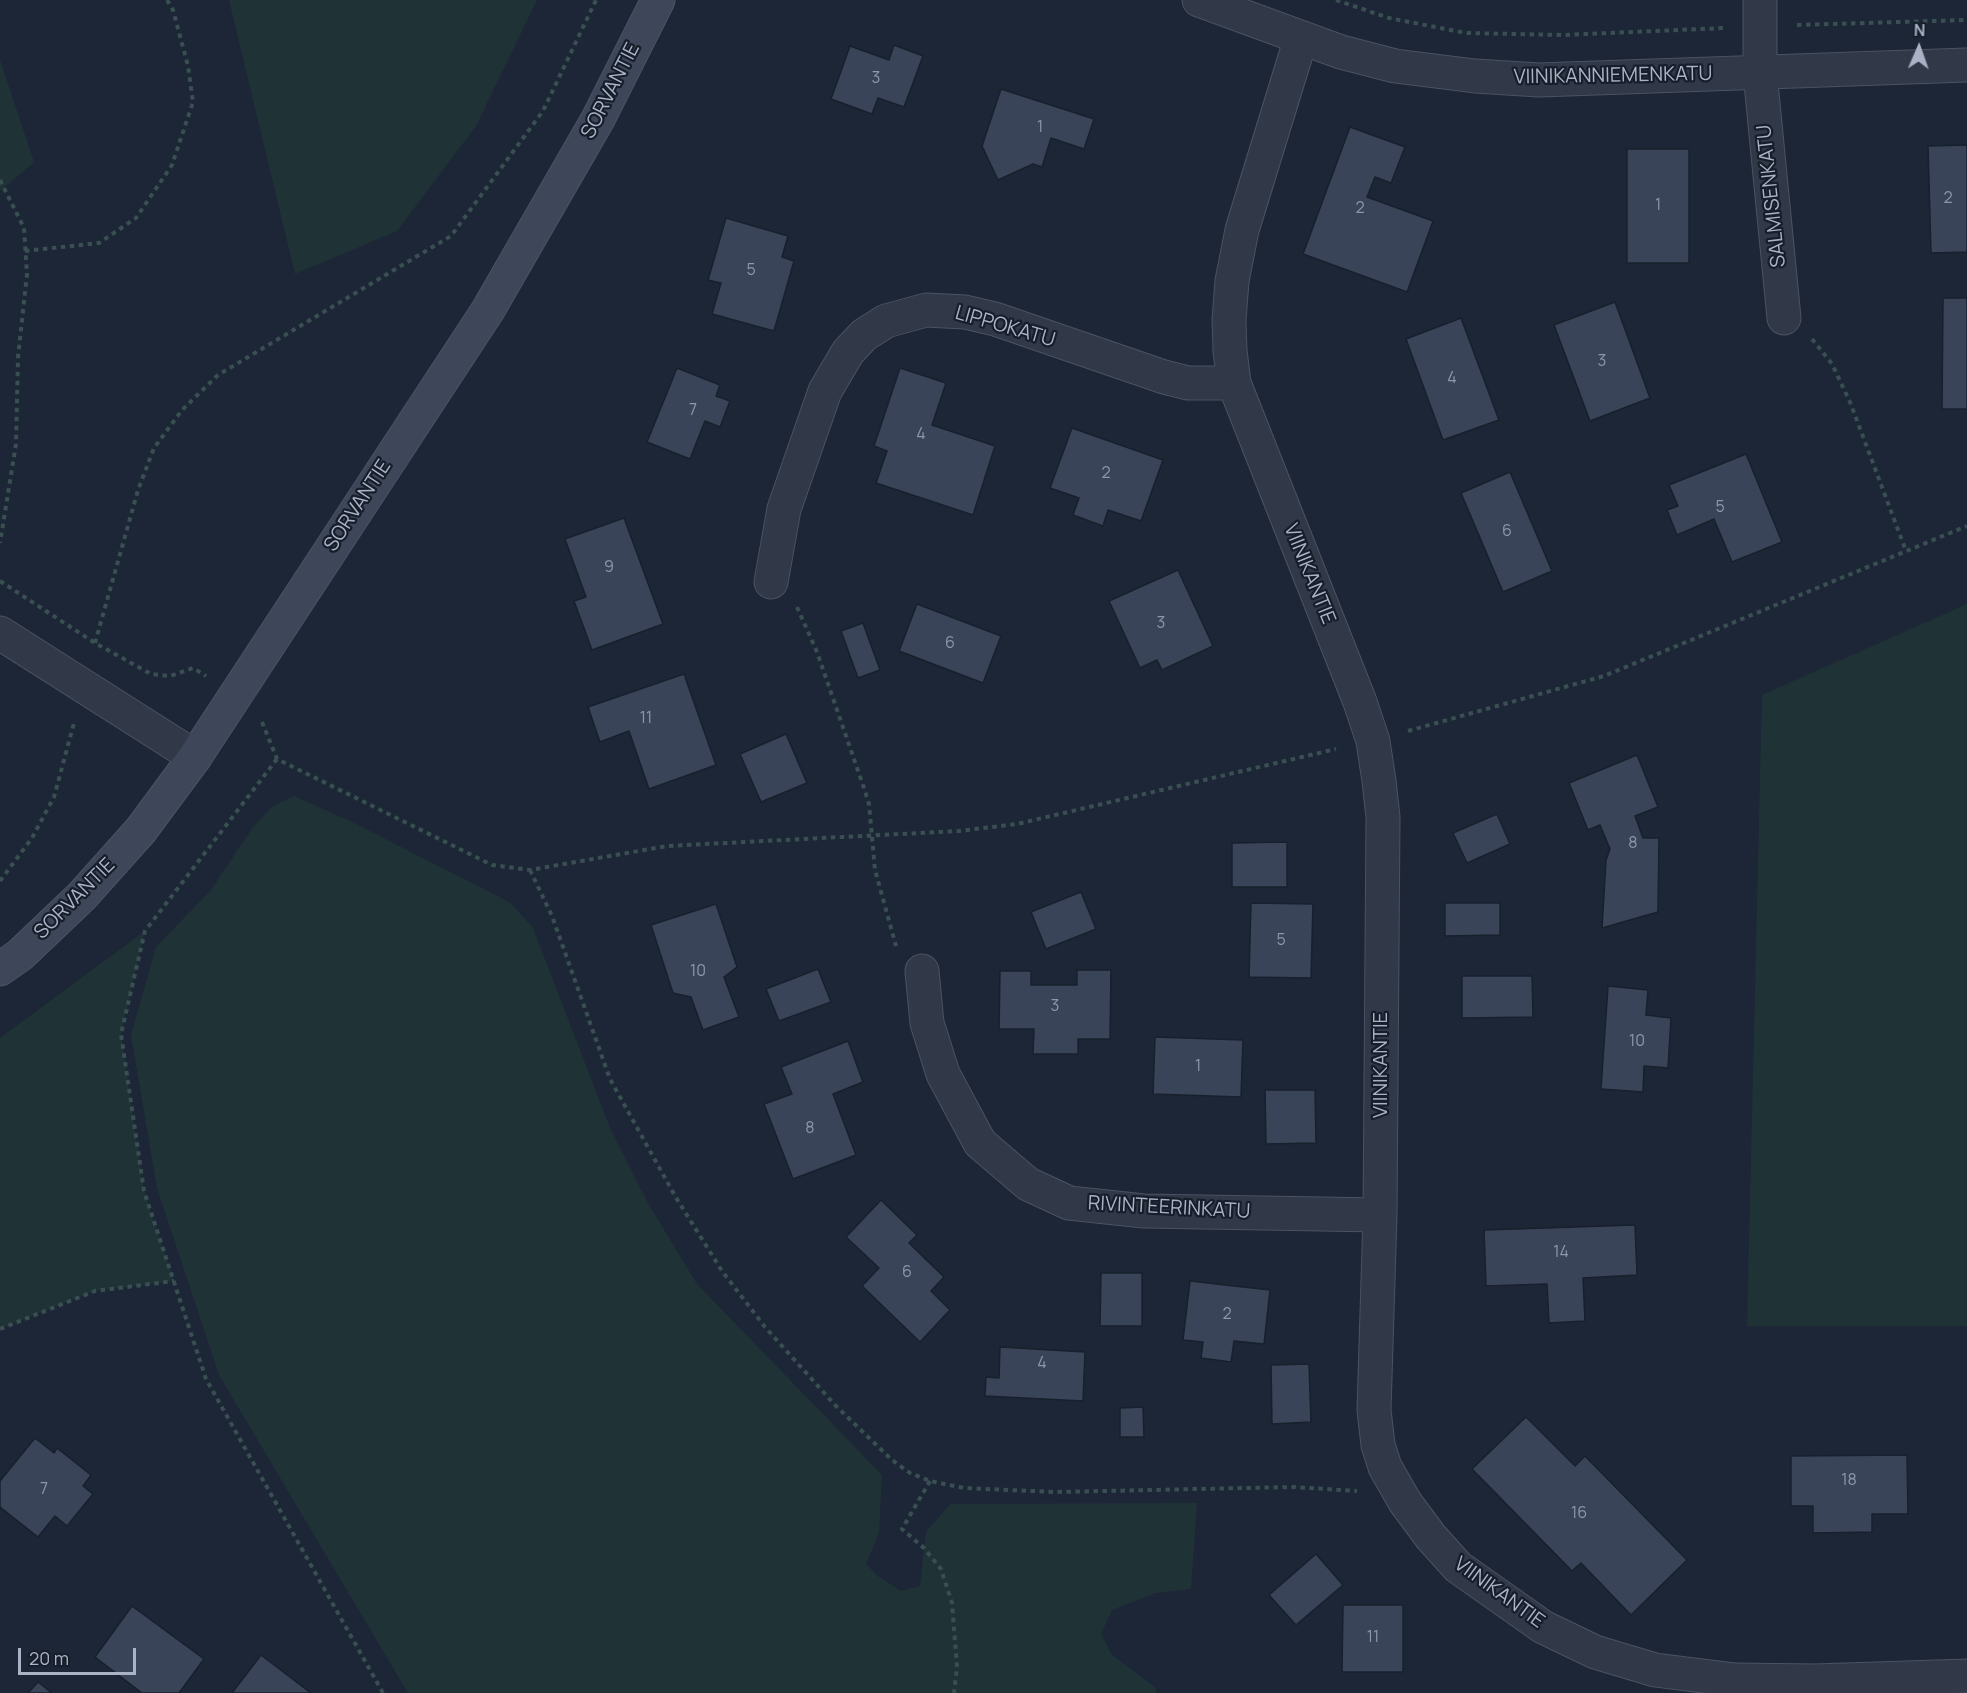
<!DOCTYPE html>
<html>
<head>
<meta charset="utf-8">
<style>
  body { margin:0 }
  #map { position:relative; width:1967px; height:1693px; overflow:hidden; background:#1d2636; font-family:Manrope,sans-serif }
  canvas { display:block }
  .north { position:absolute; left:1889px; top:18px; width:60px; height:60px; -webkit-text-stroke:4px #171e2b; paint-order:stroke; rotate:2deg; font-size:16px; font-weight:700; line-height:24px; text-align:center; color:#aab3c5 }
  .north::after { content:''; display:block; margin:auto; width:21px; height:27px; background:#aab3c5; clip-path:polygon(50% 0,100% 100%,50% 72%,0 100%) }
  .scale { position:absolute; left:18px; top:1648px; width:118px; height:27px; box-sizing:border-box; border:3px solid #aab3c5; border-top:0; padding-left:8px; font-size:18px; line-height:21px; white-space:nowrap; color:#aab3c5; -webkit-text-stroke:4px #171e2b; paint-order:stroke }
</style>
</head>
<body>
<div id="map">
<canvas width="1967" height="1693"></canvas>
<div class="north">N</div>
<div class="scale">20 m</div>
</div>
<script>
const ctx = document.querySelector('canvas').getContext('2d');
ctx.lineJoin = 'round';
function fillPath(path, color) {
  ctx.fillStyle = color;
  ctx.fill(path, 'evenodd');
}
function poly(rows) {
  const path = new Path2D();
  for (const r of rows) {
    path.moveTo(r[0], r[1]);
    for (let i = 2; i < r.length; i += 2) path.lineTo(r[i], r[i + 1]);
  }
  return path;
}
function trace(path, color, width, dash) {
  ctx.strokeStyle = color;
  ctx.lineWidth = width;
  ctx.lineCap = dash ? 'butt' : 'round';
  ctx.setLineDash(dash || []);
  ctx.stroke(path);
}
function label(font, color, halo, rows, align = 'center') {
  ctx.font = font + ' Manrope,sans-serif';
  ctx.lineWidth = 4.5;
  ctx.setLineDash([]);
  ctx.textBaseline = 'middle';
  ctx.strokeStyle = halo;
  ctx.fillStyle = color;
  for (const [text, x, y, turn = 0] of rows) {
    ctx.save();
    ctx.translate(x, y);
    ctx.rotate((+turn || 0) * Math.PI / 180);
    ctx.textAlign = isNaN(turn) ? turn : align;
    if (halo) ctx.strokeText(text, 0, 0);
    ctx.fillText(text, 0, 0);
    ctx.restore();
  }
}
fillPath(poly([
  [229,0,537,0,476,126,397,231,295,274],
  [0,60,34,162,0,191],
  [1967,604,1967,1326,1747,1326,1762,695],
  [294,796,352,822,511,903,533,928,610,1128,649,1205,697,1284,882,1475,879,1533,866,1564,879,1577,901,1591,920,1586,926,1532,950,1504,1197,1503,1191,1589,1155,1593,1112,1610,1101,1634,1112,1655,1155,1687,1157,1693,408,1693,219,1375,157,1188,131,1035,156,947,211,890,253,827,273,806],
  [145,931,121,1034,144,1191,174,1281,95,1291,0,1329,0,1038]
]), '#1f3337');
const building = poly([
  [894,45,923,56,904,107,878,98,872,114,831,99,850,46,889,60,894,45],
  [1001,89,1094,119,1084,149,1051,138,1042,167,1033,164,998,180,982,146,1001,89],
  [1350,127,1405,147,1391,183,1375,177,1367,197,1433,221,1407,292,1303,254,1350,127],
  [1967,145,1967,252,1931,253,1928,146,1967,145],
  [1627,149,1689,149,1689,263,1627,263,1627,149],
  [726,218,788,236,782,257,794,261,774,331,712,314,721,283,708,280,726,218],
  [1943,298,1967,298,1967,409,1942,409,1943,298],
  [1615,302,1650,398,1590,421,1554,325,1615,302],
  [1461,318,1499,420,1443,440,1406,339,1461,318],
  [677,368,720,385,716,396,730,401,720,427,705,421,690,459,647,442,677,368],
  [900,368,946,383,932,425,995,446,973,515,876,483,887,451,874,446,900,368],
  [1072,428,1163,460,1141,521,1108,510,1103,526,1073,515,1079,498,1050,488,1072,428],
  [1746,454,1782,542,1732,562,1714,519,1677,535,1667,510,1678,506,1669,485,1746,454],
  [1510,472,1552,571,1503,592,1461,493,1510,472],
  [624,518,663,624,592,650,574,601,586,597,565,539,624,518],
  [1178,570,1213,646,1162,670,1157,660,1140,668,1109,601,1178,570],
  [917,604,1001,636,983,683,899,651,917,604],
  [863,623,880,670,858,678,841,631,863,623],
  [684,674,716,765,649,789,629,731,600,742,588,707,684,674],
  [786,734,807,783,761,802,740,754,786,734],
  [1637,755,1658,807,1635,816,1643,838,1659,838,1658,912,1602,928,1606,860,1610,849,1600,825,1588,830,1569,783,1637,755],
  [1497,814,1510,844,1467,863,1453,833,1497,814],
  [1287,842,1287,887,1232,887,1232,843,1287,842],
  [1081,892,1096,929,1046,949,1031,912,1081,892],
  [1251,903,1313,904,1311,978,1249,977,1251,903],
  [1445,903,1500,903,1500,935,1445,936,1445,903],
  [716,904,737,967,724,977,739,1017,703,1030,691,997,673,993,651,925,716,904],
  [818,969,831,1002,779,1021,766,989,818,969],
  [1077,970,1111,970,1110,1039,1078,1039,1078,1054,1033,1054,1034,1029,999,1029,1000,971,1031,971,1031,985,1077,985,1077,970],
  [1462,976,1532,976,1533,1017,1462,1018,1462,976],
  [1608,986,1648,990,1646,1015,1671,1018,1668,1068,1644,1066,1643,1092,1601,1089,1608,986],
  [1155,1037,1243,1040,1241,1097,1153,1094,1155,1037],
  [848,1041,863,1082,833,1094,856,1155,793,1179,764,1104,792,1094,781,1067,848,1041],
  [1265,1090,1315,1090,1316,1143,1266,1144,1265,1090],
  [881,1200,917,1235,909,1243,944,1277,931,1291,950,1310,920,1342,862,1286,879,1268,846,1237,881,1200],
  [1635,1225,1637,1275,1583,1278,1585,1321,1549,1323,1547,1284,1486,1286,1484,1230,1635,1225],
  [1101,1273,1142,1273,1142,1326,1100,1326,1101,1273],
  [1190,1281,1270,1290,1264,1344,1234,1341,1231,1362,1201,1358,1203,1342,1183,1340,1190,1281],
  [1000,1347,1085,1352,1083,1401,985,1396,986,1377,999,1378,1000,1347],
  [1309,1364,1311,1422,1272,1424,1271,1365,1309,1364],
  [1143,1407,1144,1437,1120,1437,1120,1408,1143,1407],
  [1526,1417,1575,1466,1585,1456,1687,1560,1631,1615,1581,1563,1572,1571,1472,1469,1526,1417],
  [35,1438,54,1453,57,1448,91,1475,83,1486,93,1494,67,1526,55,1516,38,1537,0,1507,0,1481,35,1438],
  [1907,1455,1908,1514,1872,1514,1872,1532,1813,1533,1813,1506,1791,1506,1791,1456,1907,1455],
  [1316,1554,1343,1585,1296,1625,1269,1595,1316,1554],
  [1343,1605,1403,1605,1403,1672,1342,1672,1343,1605],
  [132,1606,204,1659,179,1693,142,1693,95,1657,132,1606],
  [261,1655,311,1693,232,1693,261,1655],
  [38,1682,52,1693,28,1693,38,1682]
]);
fillPath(building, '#394458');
trace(building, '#18202d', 1.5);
const minor = poly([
  [1760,0,1760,73,1784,318],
  [1301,38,1242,230,1232,281,1229,320,1230,351,1234,383,1360,702,1373,741,1379,781,1383,817,1380,1215,1374,1410,1378,1445,1385,1467,1405,1502,1431,1537,1458,1567,1543,1627,1595,1652,1655,1670,1735,1680,1815,1681,1967,1676],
  [771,582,784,509,825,391,848,352,864,335,886,321,926,310,965,312,995,319,1164,377,1188,383,1234,383],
  [922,971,927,1023,943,1074,980,1143,1028,1184,1069,1203,1144,1211,1380,1215]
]);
const tertiary = poly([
  [1199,0,1341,52,1395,66,1475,76,1539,80,1967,65],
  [0,633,195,757]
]);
const secondary = poly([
  [0,969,20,955,82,896,141,830,195,757,488,310,598,119,658,0]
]);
trace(minor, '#4b5362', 35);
trace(tertiary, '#4b5362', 35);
trace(secondary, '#4b5362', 35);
trace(poly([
  [1336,0,1389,18,1466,33,1563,35,1724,28],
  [1797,25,1967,20],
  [0,180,24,228,27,274,18,357,16,444,0,543],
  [25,251,99,243,136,218,172,165,193,102,188,66,173,10,167,0],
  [1812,339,1832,364,1850,402,1906,551],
  [0,581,95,643,151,674,170,676,193,668,206,676],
  [797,607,817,652,863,785,869,804,875,870,896,946],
  [95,643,138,490,154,448,182,410,218,375,451,236,543,111,596,0],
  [262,722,277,759,492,865,530,870,667,846,959,831,1017,824,1336,749],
  [1408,731,1604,676,1967,526],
  [277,759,145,931,121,1034,144,1191,206,1379,383,1693],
  [530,870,552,916,610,1079,675,1196,722,1271,765,1327,835,1405,892,1460,910,1473,930,1481,964,1488,1055,1492,1294,1487,1357,1491],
  [0,881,32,838,54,797,74,723],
  [0,1329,95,1291,174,1281],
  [930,1481,902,1529,924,1548,941,1569,952,1603,957,1667,954,1693]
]), '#394f52', 4, [4.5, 4.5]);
trace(minor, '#313847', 33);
trace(tertiary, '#313847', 33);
trace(secondary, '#3e475a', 33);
label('16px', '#8e97aa', null, [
  ["3",876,79],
  ["1",1040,128],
  ["2",1948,199],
  ["1",1658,206],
  ["2",1360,209],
  ["5",751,271],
  ["3",1602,362],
  ["4",1452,379],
  ["7",693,411],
  ["4",921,435],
  ["2",1106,474],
  ["5",1720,508],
  ["6",1507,532],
  ["9",609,568],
  ["3",1161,624],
  ["6",950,644],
  ["11",646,719],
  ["8",1633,844],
  ["5",1281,941],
  ["10",698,972],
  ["3",1055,1007],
  ["10",1637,1042],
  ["1",1198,1067],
  ["8",810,1129],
  ["14",1561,1253],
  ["6",907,1273],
  ["2",1227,1315],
  ["4",1042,1364],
  ["18",1849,1481],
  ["7",44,1490],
  ["16",1579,1514],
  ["11",1373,1638]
]);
label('20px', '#aab3c5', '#171e2b', [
  ["VIINIKANNIEMENKATU",1613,76,-1],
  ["SORVANTIE",611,91,-63],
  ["SALMISENKATU",1772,196,-96],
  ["LIPPOKATU",1005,327,16],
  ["SORVANTIE",358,506,-57],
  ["VIINIKANTIE",1309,574,68],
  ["SORVANTIE",75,899,-45],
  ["VIINIKANTIE",1381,1065,-90],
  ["RIVINTEERINKATU",1169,1208,3],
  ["VIINIKANTIE",1499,1593,36]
]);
</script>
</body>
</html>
